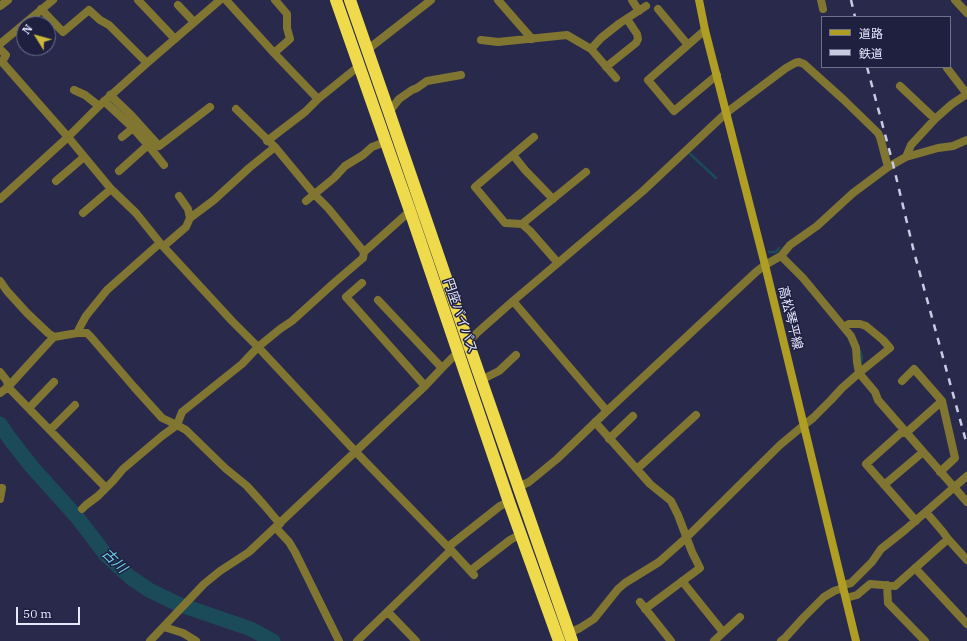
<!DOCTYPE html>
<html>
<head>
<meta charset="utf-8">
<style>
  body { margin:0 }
  #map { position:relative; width:967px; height:641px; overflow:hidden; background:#292a4b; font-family:"IBM Plex Serif","Noto Sans JP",serif }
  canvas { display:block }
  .legend { position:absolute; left:821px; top:16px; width:130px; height:52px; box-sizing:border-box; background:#1f2040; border:1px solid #6e708c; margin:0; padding:5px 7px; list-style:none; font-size:12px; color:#e5e8fe }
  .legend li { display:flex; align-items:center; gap:8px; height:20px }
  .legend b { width:20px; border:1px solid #6e708c }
  .north { position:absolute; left:16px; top:16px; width:40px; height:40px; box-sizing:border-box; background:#1f2040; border:1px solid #6e708c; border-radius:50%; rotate:307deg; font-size:11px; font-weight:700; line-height:16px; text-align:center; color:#e5e8fe }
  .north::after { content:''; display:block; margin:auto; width:14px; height:18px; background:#ccb939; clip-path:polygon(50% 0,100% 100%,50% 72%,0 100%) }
  .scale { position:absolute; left:16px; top:607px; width:64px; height:18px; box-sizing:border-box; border:2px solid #e5e8fe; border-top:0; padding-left:5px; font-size:12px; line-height:14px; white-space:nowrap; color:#e5e8fe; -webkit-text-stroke:3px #1f2040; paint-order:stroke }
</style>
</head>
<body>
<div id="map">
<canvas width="967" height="641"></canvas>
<ul class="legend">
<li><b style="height:5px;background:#af9e23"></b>道路</li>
<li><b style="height:5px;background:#c8cbe2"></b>鉄道</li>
</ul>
<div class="north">N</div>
<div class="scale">50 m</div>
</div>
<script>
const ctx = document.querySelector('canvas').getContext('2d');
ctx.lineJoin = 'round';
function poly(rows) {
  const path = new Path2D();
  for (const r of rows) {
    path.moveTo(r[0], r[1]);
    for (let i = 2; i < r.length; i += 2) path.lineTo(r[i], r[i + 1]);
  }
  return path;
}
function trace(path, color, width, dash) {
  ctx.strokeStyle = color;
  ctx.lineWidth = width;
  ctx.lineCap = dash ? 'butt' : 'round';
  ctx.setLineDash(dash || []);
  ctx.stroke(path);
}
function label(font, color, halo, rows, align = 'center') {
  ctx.font = font + ' "IBM Plex Serif","Noto Sans JP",serif';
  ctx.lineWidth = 3;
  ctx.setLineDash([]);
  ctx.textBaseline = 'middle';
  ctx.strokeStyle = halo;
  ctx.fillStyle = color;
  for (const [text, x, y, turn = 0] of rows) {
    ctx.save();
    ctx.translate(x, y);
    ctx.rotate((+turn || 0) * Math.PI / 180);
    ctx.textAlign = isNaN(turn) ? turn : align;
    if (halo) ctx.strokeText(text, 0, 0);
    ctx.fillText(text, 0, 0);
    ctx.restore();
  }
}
trace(poly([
  [689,153,716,178],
  [769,252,776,252,779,248],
  [860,350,862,357,861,364]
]), '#1b4a58', 2.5);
trace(poly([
  [0,424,10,439,32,467,77,517,106,555,130,577,149,590,178,604,251,629,273,641]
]), '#1b4a58', 15);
trace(poly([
  [138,0,175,39],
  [226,0,274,53,318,99],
  [498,0,532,39],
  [632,0,639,11],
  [821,0,823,9],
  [955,0,967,13],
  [178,5,194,22],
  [0,6,8,0],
  [41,9,63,32,89,10,100,20,109,25,147,63],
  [658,9,688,45],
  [705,30,648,80,674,111,717,75],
  [481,40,498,42,567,35,591,49,616,78],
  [0,44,53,0],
  [0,49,6,55,2,62,68,137,111,189,136,213,160,243,232,321,258,347,355,451,448,547],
  [591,49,601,38,620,23,646,6],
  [367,50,431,0],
  [274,53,290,39,287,28,287,14,275,0],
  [606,67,636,43,638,39,637,34,627,19],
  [947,68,967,94],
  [900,86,935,119],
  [74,90,85,95,99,106],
  [110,95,131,115,159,146,210,107],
  [104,101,133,128,148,145,164,165],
  [236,109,275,147,314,194,328,208,364,252],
  [389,112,399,99,412,90,417,88,427,81,461,75],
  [122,137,133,128],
  [534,137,475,187,505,223,522,224,530,231,558,263],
  [267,141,305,112,318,99,359,66],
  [513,155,525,170,553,199],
  [906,157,911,145,935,119,952,104,967,94],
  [119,171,148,145],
  [56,181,84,157],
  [179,196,188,209,190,218],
  [0,199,68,137,99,106,147,63,220,0],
  [306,201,334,178,345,166,363,155,372,147,385,142],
  [83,213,111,189],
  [522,224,586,172],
  [164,246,186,227,190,218,214,200,249,168,275,147],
  [781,256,803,278,851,336,856,348,857,362,859,373,875,392,878,400,967,502],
  [0,281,7,291,27,313,48,333,54,337],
  [362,283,346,297,425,386],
  [378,300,442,368],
  [513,301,607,411],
  [77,333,81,325,86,316,107,290,160,243],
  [0,372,7,381,8,387,106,488],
  [481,380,499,371,516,355],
  [902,381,914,369,942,401,955,458,940,472],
  [0,393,8,387,49,342,54,337,77,333,87,333,91,337,134,387,162,418,177,425,186,430,225,468,247,486,264,505,280,524],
  [29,408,54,382],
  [595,422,650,484,671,501,678,515,692,552,700,568,645,609],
  [50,430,75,405],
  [904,430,866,464,916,521],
  [906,433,942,401],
  [609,439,633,416],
  [637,469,696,415],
  [884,485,923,452],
  [518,487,529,482,557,459,607,411,756,272,765,265,781,256,790,245,817,226,853,193,888,167,906,157,938,148,953,146,967,140],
  [0,499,2,488],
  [82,509,86,505,98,496,113,481,123,469,162,436,177,425,182,412,242,364,258,347,280,329,292,321,335,282,363,258,364,252,410,211],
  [926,512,943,532,948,539,967,560],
  [276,528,289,542,295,552,339,641],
  [451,550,474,575],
  [915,568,967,624],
  [470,571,510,540,521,534],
  [682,581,723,632],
  [843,585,851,583,872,562,881,549,905,530,967,476],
  [887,585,888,603,925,641],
  [846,598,857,595,870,584,895,586,948,539],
  [640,602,671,641],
  [388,612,416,641],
  [164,627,183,633,196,641],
  [569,633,580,628,594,619,618,589,625,583,659,562,686,538,780,445,804,425,813,418,831,400,842,388,859,373,890,348,883,340,866,326,860,324,849,324,844,327],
  [150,641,204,584,220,571,249,552,425,386,442,368,478,332,513,301,643,191,726,113,786,68,795,63,799,62,804,64,844,100,878,133,880,137,888,167],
  [357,641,451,550,448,547,500,506,509,502],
  [714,641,740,617],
  [781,641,785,638,804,617,824,597,834,591,843,588]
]), '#807632', 8);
trace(poly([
  [699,0,705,30,765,265,856,641]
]), '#af9e23', 8);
trace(poly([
  [336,0,410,211,509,502,559,641],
  [350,0,389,112,468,342,572,641]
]), '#eeda4a', 12);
trace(poly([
  [851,0,855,17],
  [867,67,893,164,914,252,967,445]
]), '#c8cbe2', 2.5, [7, 7]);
label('13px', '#e5e8fe', '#1f2040', [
  ["円座バイパス",460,316,71],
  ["高松琴平線",790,318,76]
]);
label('italic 14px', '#71d2f0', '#1f2040', [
  ["古川",114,561,44]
]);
</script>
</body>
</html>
